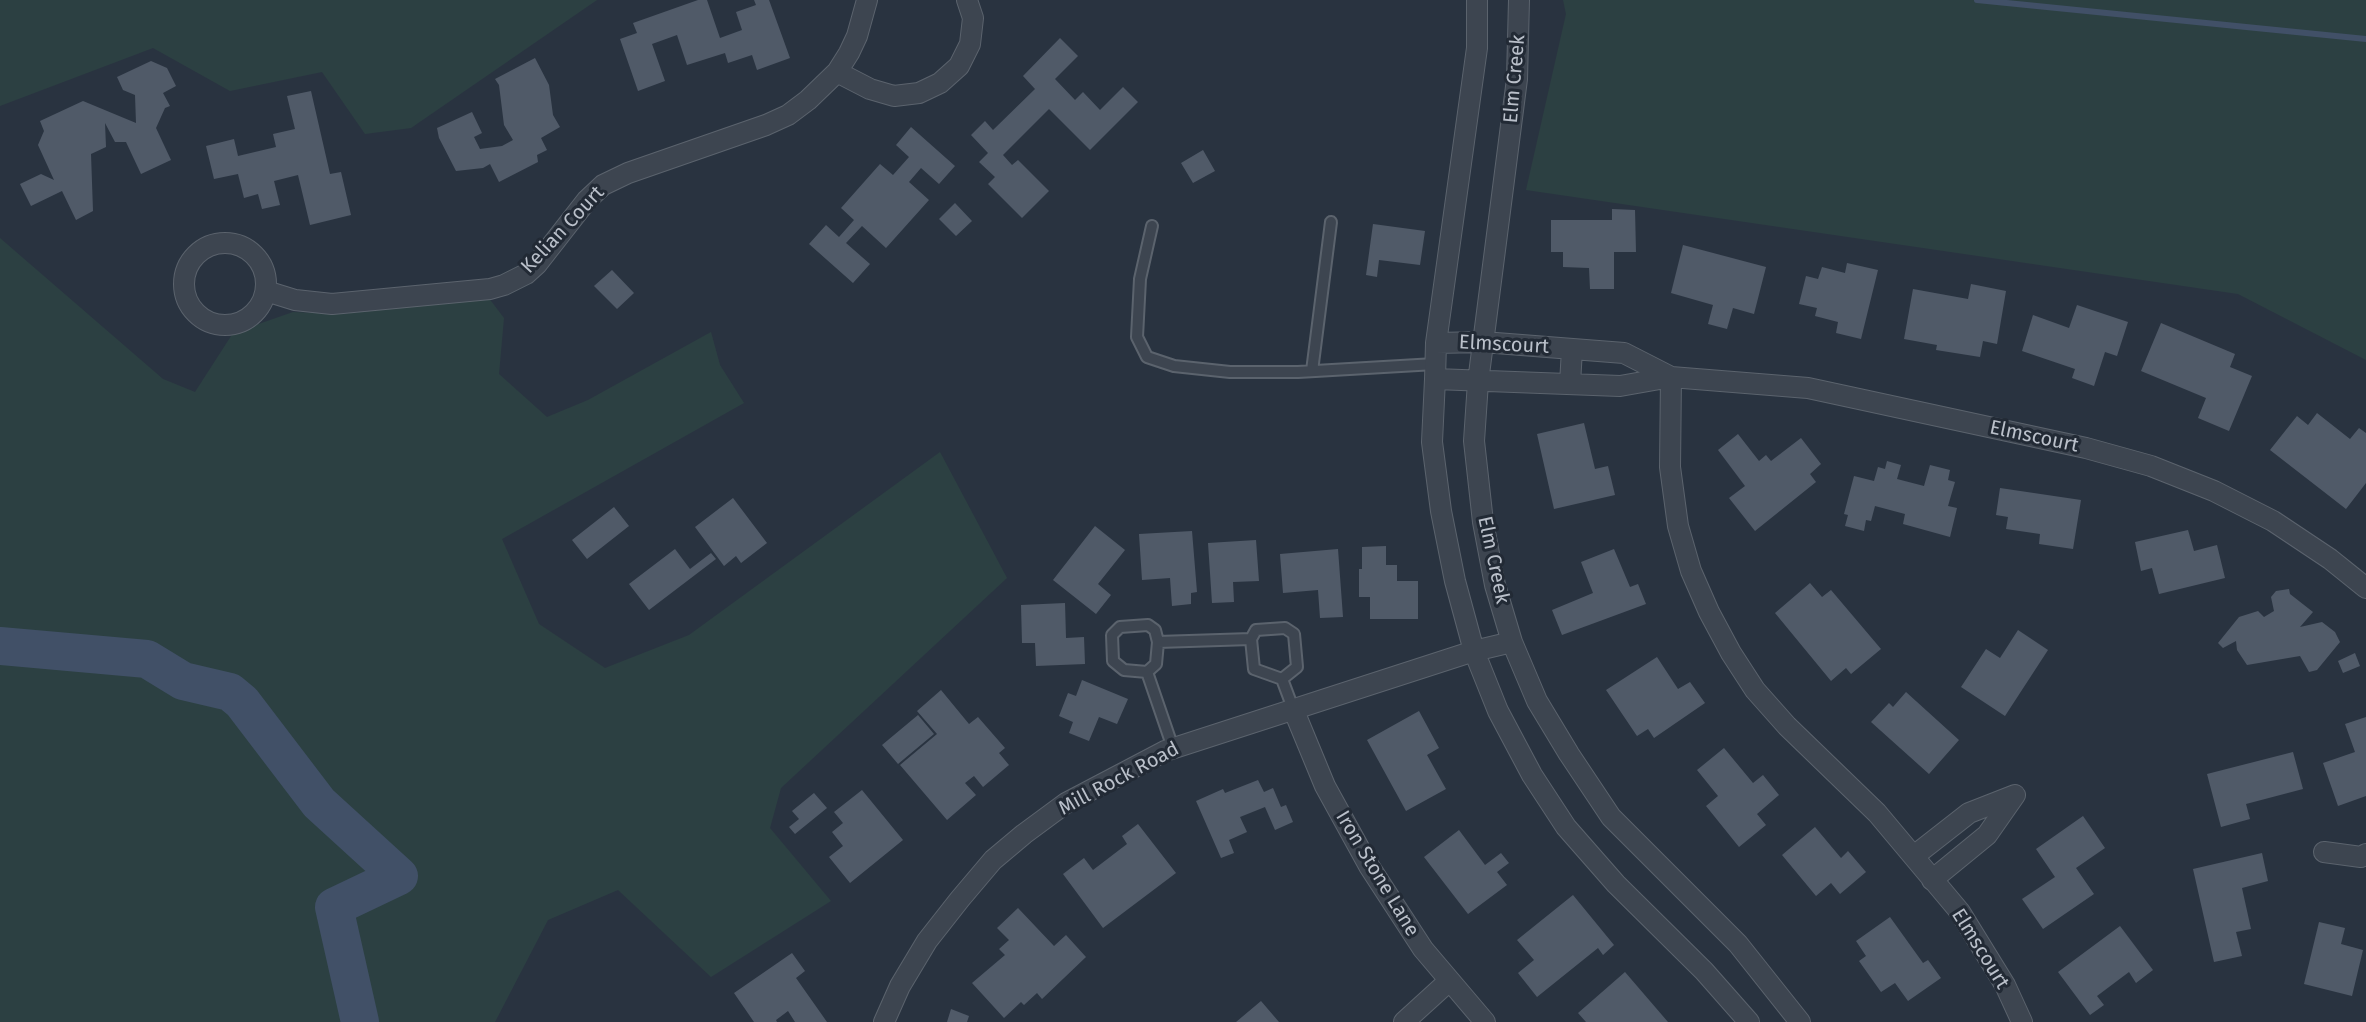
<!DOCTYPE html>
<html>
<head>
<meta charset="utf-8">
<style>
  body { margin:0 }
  canvas { display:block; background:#293340 }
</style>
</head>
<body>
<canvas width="2366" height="1022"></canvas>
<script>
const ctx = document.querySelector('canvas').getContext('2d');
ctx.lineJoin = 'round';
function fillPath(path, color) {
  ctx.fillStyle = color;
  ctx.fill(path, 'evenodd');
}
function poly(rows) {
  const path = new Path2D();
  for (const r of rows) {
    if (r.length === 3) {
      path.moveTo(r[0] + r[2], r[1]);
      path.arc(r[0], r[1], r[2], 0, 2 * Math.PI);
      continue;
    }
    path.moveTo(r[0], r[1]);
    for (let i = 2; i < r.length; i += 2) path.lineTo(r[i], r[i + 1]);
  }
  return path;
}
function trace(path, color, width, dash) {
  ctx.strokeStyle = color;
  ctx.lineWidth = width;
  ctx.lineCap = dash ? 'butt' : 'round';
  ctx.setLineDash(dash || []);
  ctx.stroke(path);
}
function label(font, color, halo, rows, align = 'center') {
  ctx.font = font + ' "Fira Sans",sans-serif';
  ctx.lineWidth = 6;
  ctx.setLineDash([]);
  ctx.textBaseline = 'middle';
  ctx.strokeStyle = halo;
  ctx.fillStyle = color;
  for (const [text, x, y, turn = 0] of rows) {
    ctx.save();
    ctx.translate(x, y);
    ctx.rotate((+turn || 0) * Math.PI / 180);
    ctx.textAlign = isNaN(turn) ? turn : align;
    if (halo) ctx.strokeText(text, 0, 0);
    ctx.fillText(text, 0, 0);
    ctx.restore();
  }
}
fillPath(poly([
  [0,0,597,0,411,128,365,134,322,72,230,91,153,48,0,106],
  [1563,0,2366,0,2366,360,2238,294,1526,190,1566,14],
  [0,238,163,379,195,392,233,333,293,312,341,314,488,297,504,318,499,374,547,417,588,400,711,332,720,365,744,403,502,539,539,624,605,668,689,635,940,452,1007,578,781,788,770,828,831,901,711,977,618,890,548,920,495,1022,0,1022]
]), '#2c4042');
trace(poly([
  [1977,0,2366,39]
]), '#415067', 6);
trace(poly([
  [0,646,147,659,183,681,230,692,242,702,319,803,399,876,334,907,360,1022]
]), '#415067', 38);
fillPath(poly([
  [698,0,707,0,720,38,742,30,736,12,756,5,754,0,769,0,790,58,757,70,752,55,728,63,725,53,687,65,677,35,652,44,665,81,638,91,620,39,637,33,633,23],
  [1060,38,1078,56,1055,79,1075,100,1083,92,1100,110,1123,87,1138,102,1090,150,1049,109,1003,155,1012,165,1018,160,1049,191,1022,218,988,184,995,177,979,162,988,153,971,135,985,121,993,130,1035,89,1023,76],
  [535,58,549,85,553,115,560,127,541,138,547,150,537,155,538,162,499,182,490,164,483,168,456,171,439,138,437,128,472,112,482,133,474,137,480,149,502,146,513,140,504,125,499,85,495,79],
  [151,61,167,68,176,86,163,93,170,106,165,108,156,128,171,160,141,174,126,142,115,142,105,123,106,147,91,154,93,211,76,220,62,191,31,206,20,184,41,174,54,180,38,145,44,131,40,121,83,101,136,123,135,95,123,90,117,77],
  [311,91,330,174,341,172,351,215,310,225,298,175,274,181,280,205,262,209,258,194,244,198,238,174,214,179,206,146,234,139,238,156,276,147,273,134,295,129,287,96],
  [911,127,955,166,939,184,921,168,909,182,929,200,886,248,862,226,846,243,870,264,853,283,809,244,826,225,839,237,854,220,841,208,880,164,893,175,909,157,896,145],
  [1203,150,1215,171,1193,183,1181,163],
  [955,203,972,221,956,236,939,219],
  [1612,209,1635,210,1636,252,1614,252,1614,289,1590,289,1589,268,1563,267,1563,252,1551,252,1551,220,1612,220],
  [1373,224,1425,231,1420,265,1379,260,1377,277,1366,275],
  [1683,245,1766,267,1754,314,1733,308,1727,329,1708,324,1713,305,1671,293],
  [1847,263,1878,270,1861,339,1836,333,1838,322,1815,316,1817,308,1799,304,1806,276,1818,279,1822,267,1845,273],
  [612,270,634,293,617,309,594,286],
  [1971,284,2006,291,1997,344,1983,341,1980,357,1936,350,1937,345,1904,339,1913,289,1968,299],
  [2077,305,2128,322,2117,356,2105,352,2094,386,2072,378,2075,369,2022,351,2033,315,2069,328],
  [2161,323,2235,354,2230,367,2252,376,2229,431,2198,418,2206,398,2141,371],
  [2317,413,2350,439,2359,428,2366,433,2366,483,2346,509,2270,450,2297,416,2308,425],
  [1584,423,1595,469,1608,466,1615,495,1554,509,1537,434],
  [1738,434,1759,461,1766,455,1771,461,1801,438,1821,464,1810,474,1816,482,1755,531,1729,498,1745,486,1718,450],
  [1887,461,1901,465,1897,479,1924,486,1930,465,1950,470,1948,480,1955,482,1948,506,1957,508,1950,537,1903,524,1905,514,1875,506,1871,521,1866,520,1864,531,1845,526,1848,515,1844,514,1854,476,1874,481,1878,467,1885,469],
  [2000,488,2081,500,2073,549,2039,544,2040,534,2006,529,2008,517,1996,515],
  [733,498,767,543,741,563,736,556,724,566,695,527],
  [614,507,629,526,587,559,572,540],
  [1095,526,1125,550,1098,584,1111,595,1096,614,1053,580],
  [2188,530,2194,551,2217,545,2225,578,2159,594,2152,568,2141,571,2135,542],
  [1192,531,1197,592,1191,593,1191,604,1172,606,1170,578,1142,580,1139,534],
  [1256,540,1259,581,1233,582,1234,602,1212,603,1208,543],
  [1386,546,1386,565,1397,565,1397,581,1418,581,1418,619,1370,619,1370,597,1359,597,1359,569,1362,569,1362,547],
  [675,549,690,569,711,553,716,559,649,610,629,584],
  [1338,549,1343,617,1320,618,1318,590,1283,593,1280,554],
  [1614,549,1630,587,1638,584,1646,604,1562,635,1552,610,1593,593,1581,562],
  [1810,583,1822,597,1831,590,1881,649,1851,674,1846,668,1831,681,1775,613],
  [2289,589,2290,594,2313,612,2300,627,2322,622,2335,632,2340,642,2317,670,2309,672,2300,656,2247,665,2237,650,2236,641,2223,648,2218,643,2239,617,2258,611,2264,617,2274,611,2271,597,2276,591],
  [1065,603,1066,638,1084,637,1085,664,1036,666,1035,643,1022,643,1021,605],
  [2018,630,2048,650,2005,716,1961,687,1986,649,2000,658],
  [2355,653,2360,666,2343,673,2338,661],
  [1657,657,1678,689,1690,682,1705,703,1654,738,1648,729,1637,736,1606,690],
  [1082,680,1128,699,1117,724,1099,717,1089,741,1069,733,1073,722,1059,716,1068,693,1076,696],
  [941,690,969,724,978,717,1005,748,999,753,1009,765,983,787,974,776,965,783,976,795,947,820,900,765,937,734,917,711],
  [1906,692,1959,740,1929,774,1871,722,1889,703,1893,707],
  [1419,711,1439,748,1427,755,1446,789,1406,811,1367,740],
  [918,715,934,734,898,764,882,745],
  [2366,717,2366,796,2338,806,2323,763,2355,752,2345,724],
  [1724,748,1753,783,1763,775,1779,795,1757,814,1766,825,1739,847,1706,806,1718,796,1697,770],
  [2293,752,2303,789,2246,804,2250,819,2221,827,2207,774],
  [1258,780,1264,792,1273,788,1281,807,1286,805,1293,822,1275,830,1265,807,1240,817,1247,832,1229,840,1234,853,1221,858,1196,801,1223,789,1225,793],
  [862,790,903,840,850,883,829,857,843,846,832,832,843,823,834,812],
  [814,793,827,808,795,834,789,827,799,819,792,811],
  [2083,816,2105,848,2076,868,2094,894,2043,929,2022,899,2055,877,2036,849],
  [1138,824,1176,873,1103,928,1063,874,1084,858,1093,870,1127,844,1122,836],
  [1815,827,1841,858,1848,851,1866,872,1840,894,1831,883,1816,896,1782,855],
  [1459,830,1485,865,1501,853,1509,863,1497,872,1507,885,1468,914,1424,857],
  [2262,853,2268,881,2242,888,2251,929,2236,932,2242,956,2214,962,2193,869],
  [1573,895,1614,945,1603,955,1598,948,1537,997,1518,973,1534,960,1517,940],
  [1018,908,1054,946,1066,935,1086,957,1042,999,1037,993,1024,1005,1021,1002,1004,1018,972,983,1005,955,999,949,1009,940,997,928],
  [1890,917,1923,963,1928,960,1941,978,1908,1001,1895,983,1881,992,1859,961,1866,956,1856,941],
  [2319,922,2345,928,2341,944,2363,950,2352,996,2304,984],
  [2120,926,2153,970,2136,983,2129,972,2097,996,2104,1005,2090,1015,2058,972],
  [792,953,805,971,796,978,827,1022,795,1022,788,1011,776,1020,777,1022,754,1022,734,993],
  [1625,972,1668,1022,1586,1022,1578,1013],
  [1261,1001,1279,1022,1236,1022],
  [951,1009,969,1016,967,1022,947,1022]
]), '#505a68');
const service = poly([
  [1152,226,1140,279,1137,337,1147,357,1174,366,1230,372,1298,372,1435,364],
  [1312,371,1331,222],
  [1251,639,1256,630,1285,628,1294,634,1297,667,1282,679],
  [1147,672,1124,670,1113,661,1112,635,1120,627,1148,625,1155,630,1158,642],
  [1173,748,1147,672,1156,664,1158,642,1251,639,1254,669,1282,679,1294,711]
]);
const minor = poly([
  [1477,0,1477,48,1436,343,1435,379,1432,442,1441,511,1455,581,1474,651,1498,711,1532,775,1566,827,1616,884,1704,971,1749,1022],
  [1519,0,1517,79,1478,382,1474,441,1483,522,1495,585,1512,642,1537,701,1569,754,1611,817,1738,944,1800,1022],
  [837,72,870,89,894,96,919,93,940,83,959,66,970,44,973,18,967,0],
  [225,284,41],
  [266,291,295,300,332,304,490,289,504,285,526,274,537,264,587,200,603,185,628,173,766,125,788,115,808,100,837,72,849,53,857,36,867,0],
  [1436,343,1483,342,1624,353,1671,377],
  [1435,379,1620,386,1671,377],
  [1570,384,1572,349],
  [1294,711,1325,786,1369,866,1423,949,1485,1022],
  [2324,852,2361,857,2366,854],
  [1914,856,1969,813,2015,795,1987,835,1932,880],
  [884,1022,900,986,927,941,960,899,993,860,1024,834,1066,803,1165,751,1474,651,1512,642],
  [1404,1022,1449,981],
  [2022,1022,2005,985,1960,912,1877,813,1787,726,1755,690,1731,653,1709,612,1691,571,1678,526,1670,467,1671,377,1808,388,2086,448,2151,466,2214,491,2273,521,2330,559,2366,588]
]);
trace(service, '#5b636d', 14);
trace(minor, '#5b636d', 22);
trace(service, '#3d4550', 10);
trace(minor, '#3d4550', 20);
label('20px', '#bac0ca', '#222a35', [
  ["Elm Creek",1515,79,-85],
  ["Kelian Court",563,230,-47],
  ["Elmscourt",1504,345,3],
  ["Elmscourt",2034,437,12],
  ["Elm Creek",1493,560,78],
  ["Mill Rock Road",1119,779,-28],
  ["Iron Stone Lane",1377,874,59],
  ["Elmscourt",1980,949,58]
]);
</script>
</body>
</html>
